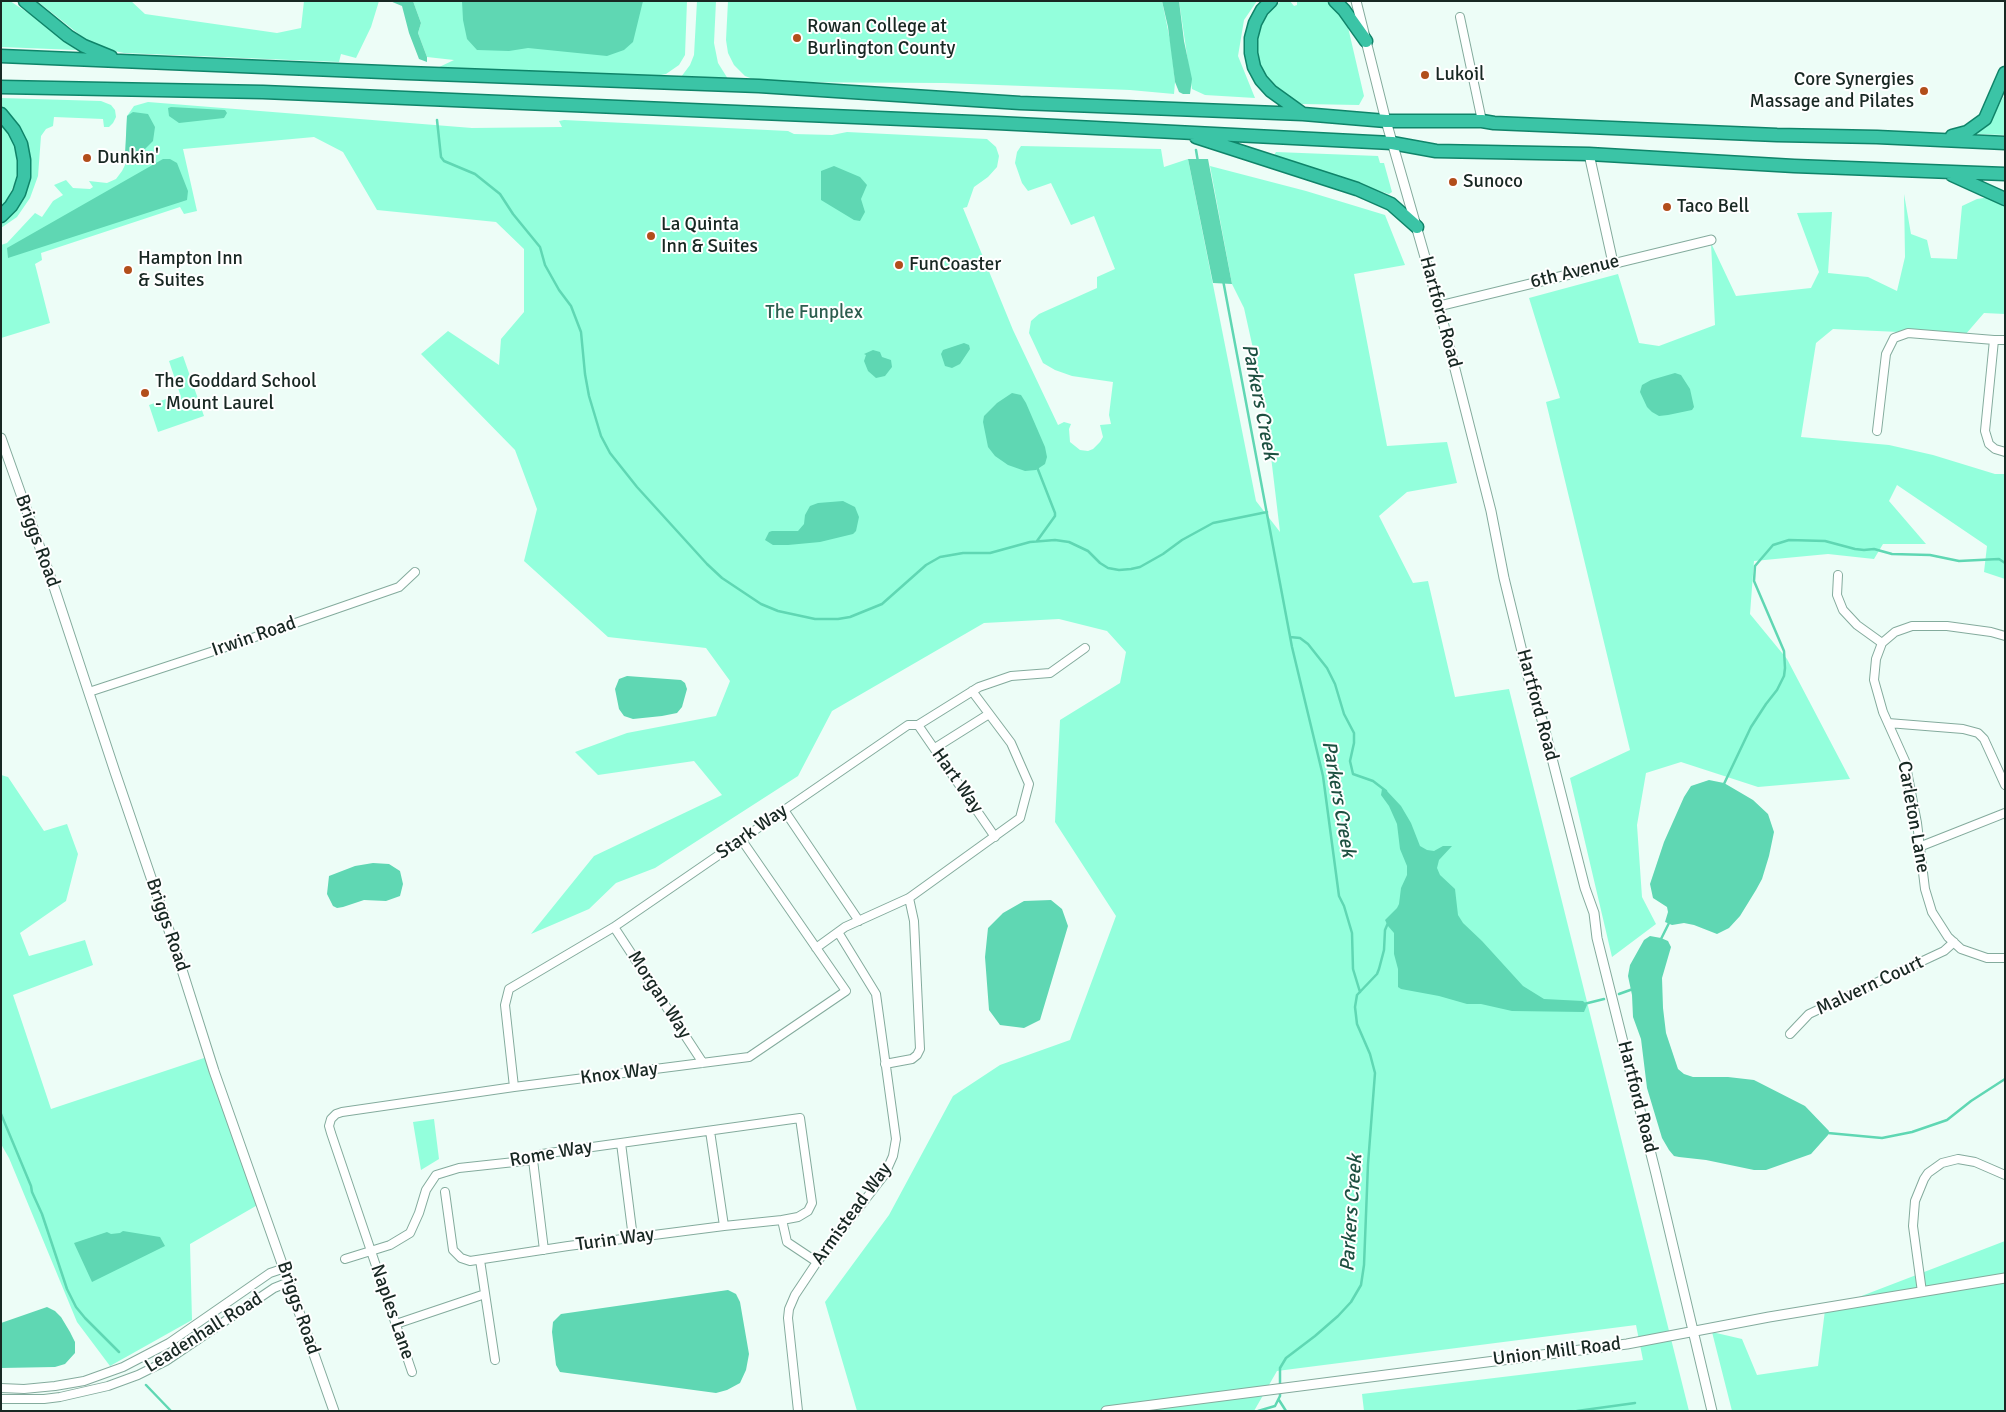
<!DOCTYPE html>
<html>
<head>
<meta charset="utf-8">
<style>
  body { margin:0 }
  #map { position:relative; width:2006px; height:1412px; overflow:hidden; background:#edfdf7; font-family:Signika,sans-serif }
  canvas { display:block }
  .frame { position:absolute; inset:0; border:2px solid #182823; pointer-events:none }
</style>
</head>
<body>
<div id="map">
<canvas width="2006" height="1412"></canvas>
<div class="frame"></div>
</div>
<script>
const ctx = document.querySelector('canvas').getContext('2d');
ctx.lineJoin = 'round';
function fillPath(path, color) {
  ctx.fillStyle = color;
  ctx.fill(path, 'evenodd');
}
function poly(rows) {
  const path = new Path2D();
  for (const r of rows) {
    path.moveTo(r[0], r[1]);
    for (let i = 2; i < r.length; i += 2) path.lineTo(r[i], r[i + 1]);
  }
  return path;
}
function trace(path, color, width, dash) {
  ctx.strokeStyle = color;
  ctx.lineWidth = width;
  ctx.lineCap = dash ? 'butt' : 'round';
  ctx.setLineDash(dash || []);
  ctx.stroke(path);
}
function label(font, color, halo, rows, align = 'center') {
  ctx.font = font + ' Signika,sans-serif';
  ctx.lineWidth = 4;
  ctx.setLineDash([]);
  ctx.textBaseline = 'middle';
  ctx.strokeStyle = halo;
  ctx.fillStyle = color;
  for (const [text, x, y, turn = 0] of rows) {
    ctx.save();
    ctx.translate(x, y);
    ctx.rotate((+turn || 0) * Math.PI / 180);
    ctx.textAlign = isNaN(turn) ? turn : align;
    if (halo) ctx.strokeText(text, 0, 0);
    ctx.fillText(text, 0, 0);
    ctx.restore();
  }
}
fillPath(poly([
  [1,1,10,1,42,22,76,50,1,47],
  [37,1,131,1,145,14,277,33,301,28,304,1,379,1,371,27,356,58,341,54,339,62,124,53,105,49,85,39],
  [413,1,687,1,685,55,679,65,666,74,655,76,435,69,454,60,427,57,418,33,421,23],
  [697,1,716,1,714,43,718,63,728,79,681,77,690,65,694,55],
  [728,1,1162,1,1171,45,1175,82,1174,94,1130,90,944,83,761,82,745,76,734,65,728,53,726,40],
  [1179,1,1257,1,1244,20,1238,56,1255,98,1205,95,1192,89],
  [1281,1,1290,1,1294,6,1297,5,1297,1,1328,1,1341,13,1347,23,1364,96,1359,105,1302,104,1285,96,1265,74,1257,57,1256,45,1259,28,1272,9],
  [2005,94,2005,135,1975,134,1992,118],
  [1,98,101,101,111,105,115,110,116,117,113,123,109,127,104,127,103,119,54,117,53,126,46,129,41,136,38,176,30,198,17,217,1,228,1,219,27,187,29,150,14,119,1,106],
  [148,102,472,128,562,127,559,121,564,120,788,131,794,134,832,135,847,132,987,139,996,147,999,156,997,167,988,177,974,187,967,207,963,208,1013,330,1058,425,1064,422,1071,424,1069,429,1070,442,1080,450,1088,451,1093,449,1100,442,1103,437,1100,425,1111,424,1109,415,1113,382,1072,376,1055,370,1043,363,1029,333,1031,321,1039,314,1097,288,1097,277,1115,269,1094,216,1071,225,1051,183,1028,191,1022,183,1015,163,1017,152,1021,146,1161,149,1164,167,1188,159,1256,501,1280,532,1264,398,1244,308,1232,284,1210,166,1306,191,1385,215,1405,265,1354,274,1387,446,1447,442,1457,483,1407,492,1379,516,1413,583,1428,581,1455,697,1509,689,1689,1411,1364,1411,1362,1394,1643,1360,1636,1325,1277,1371,1254,1411,857,1411,825,1302,889,1215,953,1096,1000,1065,1070,1040,1116,916,1055,822,1060,720,1120,683,1126,652,1107,631,1059,619,984,623,832,711,798,776,655,868,616,883,589,909,531,934,594,856,722,795,694,761,598,775,575,752,627,733,716,716,730,681,706,648,608,637,524,561,537,509,515,450,421,354,448,331,499,365,501,339,524,312,524,249,496,222,377,210,343,152,314,137,183,149,197,211,184,214,180,207,41,253,42,260,35,264,50,323,1,338,1,245,7,243,35,213,42,217,53,201,63,195,54,185,66,180,73,188,90,189,93,187,89,181,107,183,116,179,122,171,125,165,127,116,134,106],
  [1,122,13,138,19,173,5,205,1,208],
  [1276,152,1378,156,1380,163,1384,163,1392,192,1389,194,1278,160,1273,157],
  [1904,194,1911,234,1927,240,1931,258,1957,259,1962,206,1977,199,1990,197,2005,205,2005,314,1984,313,1965,335,1833,329,1816,343,1801,437,1889,445,1933,455,1995,474,2005,474,2005,579,1984,572,1987,546,1897,485,1889,501,1926,544,1883,544,1874,559,1828,554,1754,561,1750,614,1787,659,1850,779,1758,787,1681,762,1646,773,1637,825,1642,897,1656,924,1612,957,1570,778,1630,750,1546,402,1560,398,1529,298,1618,274,1639,343,1659,346,1715,325,1711,243,1736,296,1811,288,1819,272,1797,213,1832,212,1828,273,1868,277,1897,291,1905,257],
  [183,356,204,416,158,432,149,405,180,394,169,361],
  [1,775,8,777,44,831,67,824,78,854,66,901,20,933,29,956,85,940,93,965,13,995,51,1109,213,1055,261,1203,190,1244,192,1320,110,1366,77,1322,9,1158,1,1144],
  [434,1119,439,1159,421,1170,413,1122],
  [2005,1241,2005,1411,1732,1411,1712,1332,1742,1339,1757,1375,1818,1366,1825,1310]
]), '#93ffdc');
fillPath(poly([
  [390,1,413,1,421,23,418,33,427,57,427,62,419,59,409,33,402,6],
  [462,1,643,1,633,42,624,50,607,56,528,48,509,51,477,50,467,39,463,20],
  [1162,1,1179,1,1184,41,1192,79,1190,94,1183,94,1179,92,1175,82,1168,27],
  [171,107,225,110,227,113,224,118,179,123,169,116,168,108],
  [133,112,148,114,155,127,153,141,145,149,125,155,127,116],
  [163,159,170,159,177,163,188,191,187,200,8,258,7,248],
  [1188,159,1208,159,1232,284,1213,283],
  [834,166,860,177,867,185,861,199,865,212,860,221,854,220,821,200,821,171],
  [964,343,969,345,970,349,960,364,952,368,945,366,941,354,943,350],
  [873,350,880,352,882,357,891,360,892,367,885,376,876,378,868,371,864,361,866,355,864,354],
  [1675,373,1681,375,1690,389,1694,407,1692,410,1668,415,1659,416,1652,412,1647,407,1640,392,1642,385,1651,380],
  [1012,393,1021,395,1026,403,1045,447,1047,457,1045,464,1036,470,1025,471,1008,465,995,456,988,447,983,422,984,416,997,403],
  [843,501,855,507,859,517,856,531,853,534,820,542,788,545,773,545,765,540,769,532,772,531,798,531,804,524,805,515,810,506,818,503],
  [627,676,681,680,685,683,687,689,682,707,677,713,662,716,633,719,624,716,619,709,615,689,619,679],
  [1709,780,1724,783,1753,800,1768,814,1774,832,1769,856,1762,879,1756,890,1740,916,1729,928,1717,934,1694,925,1684,923,1672,925,1665,922,1668,912,1667,907,1653,898,1650,884,1664,842,1684,797,1691,786],
  [1382,789,1386,790,1401,806,1411,823,1420,846,1427,850,1434,851,1443,846,1452,846,1439,860,1437,868,1440,875,1455,889,1458,915,1463,923,1482,941,1523,986,1544,999,1583,1001,1587,1005,1584,1012,1512,1011,1481,1004,1467,1004,1439,996,1401,989,1398,987,1398,969,1394,954,1394,933,1388,926,1385,920,1397,908,1399,904,1401,888,1407,875,1407,866,1400,849,1397,824,1389,806,1381,795],
  [373,863,389,864,400,871,403,884,400,896,386,901,364,900,343,907,337,908,333,906,327,894,329,876,355,866],
  [1051,900,1062,909,1068,926,1040,1020,1024,1028,1000,1025,989,1010,985,957,988,928,1003,913,1024,901],
  [1650,936,1661,938,1668,941,1671,947,1662,978,1663,1008,1666,1033,1678,1069,1684,1074,1693,1077,1728,1077,1754,1080,1805,1106,1829,1131,1828,1135,1811,1154,1766,1170,1754,1170,1706,1160,1679,1157,1674,1156,1669,1150,1662,1138,1647,1088,1641,1039,1633,1017,1632,995,1628,976,1630,965,1644,940],
  [123,1231,160,1237,165,1246,92,1282,74,1243,107,1232,111,1234,120,1233],
  [728,1290,736,1294,740,1302,749,1354,746,1370,740,1383,727,1390,716,1393,560,1372,556,1365,552,1332,553,1322,561,1314],
  [47,1307,55,1311,61,1317,70,1332,75,1342,75,1353,65,1364,55,1367,1,1368,1,1323]
]), '#5fd7b3');
trace(poly([
  [437,120,441,157,444,161,475,174,500,194,513,214,540,247,545,265,559,290,571,306,581,332,585,374,589,396,601,436,610,453,637,487,707,564,722,578,761,604,778,611,815,619,838,619,850,617,882,604,926,565,940,557,963,553,990,553,1030,542,1055,540,1069,542,1088,551,1100,563,1108,568,1119,570,1131,569,1140,567,1163,554,1182,540,1213,523,1267,512],
  [1196,150,1198,162],
  [1223,280,1292,647,1323,776,1339,896,1344,906,1352,933,1353,969,1360,992],
  [1037,541,1055,516,1055,513,1037,467],
  [1290,637,1300,638,1308,644,1327,668,1335,684,1344,714,1354,733,1354,743,1350,761,1353,774,1373,781,1386,791],
  [1723,786,1751,727,1766,704,1777,690,1784,676,1785,668,1784,651,1754,581,1755,566,1773,545,1789,540,1825,541,1855,549,1864,550,1874,549,1892,554,1930,555,1959,561,1999,559,2005,563],
  [1660,941,1670,921],
  [1619,994,1633,989],
  [1584,1004,1604,999],
  [1,1114,31,1186,32,1192,42,1214,67,1289,76,1307,85,1318,119,1352],
  [1828,1133,1882,1138,1912,1132,1947,1120,1971,1101,2005,1079],
  [146,1385,171,1411],
  [1280,1386,1280,1368,1286,1358,1315,1336,1338,1316,1351,1302,1361,1285,1364,1265,1368,1164,1375,1073,1370,1054,1357,1024,1355,1007,1357,995,1377,974,1379,969,1384,950,1385,930,1388,923],
  [1279,1400,1286,1411],
  [1258,1411,1275,1406,1280,1396,1280,1392],
  [1577,1411,1635,1403]
]), '#5fd7b3', 2.5);
const minor = poly([
  [1460,17,1482,121],
  [2005,340,1994,340,1985,431,1989,444,1995,449,2005,452],
  [1877,431,1886,354,1894,338,1908,333,1994,340],
  [1838,575,1837,595,1843,610,1857,625,1882,643],
  [2005,636,1991,632,1947,626,1912,626,1895,632,1882,643,1876,659,1874,680,1883,712,1905,761,1917,823,1925,889,1932,912,1948,937,1961,949,1987,958,2005,958],
  [89,692,232,645,399,587,415,572],
  [1888,723,1963,729,1978,733,1984,739,2005,785],
  [918,725,995,837],
  [935,748,989,714],
  [784,810,859,921],
  [1919,847,2005,813],
  [614,927,703,1063],
  [816,948,845,927,909,898,1020,818,1029,784,1011,743,972,691],
  [1790,1034,1809,1014,1944,951,1954,942],
  [885,1064,912,1059,917,1055,920,1049,914,921,909,898],
  [514,1087,505,1005,509,989,614,927,908,725,918,725,979,687,1011,676,1050,673,1085,648],
  [710,1131,724,1226],
  [621,1143,633,1238],
  [533,1160,544,1250],
  [445,1192,453,1250,461,1258,470,1261,568,1246,724,1226,782,1220,787,1242,817,1262],
  [345,1259,390,1245,410,1233,419,1213,426,1190,436,1175,459,1168,533,1160,542,1154,800,1118,812,1203,808,1211,798,1217,782,1220],
  [480,1260,495,1360],
  [1922,1292,1913,1226,1915,1201,1924,1179,1928,1173,1942,1163,1958,1159,1975,1162,2005,1175],
  [396,1324,485,1294],
  [412,1372,331,1133,329,1126,331,1119,336,1114,342,1112,514,1087,749,1057,846,991,741,839],
  [1,1388,24,1389,55,1386,84,1381,123,1367,169,1343,270,1273,285,1268],
  [1,1399,44,1399,60,1397,108,1386,138,1375,166,1361,274,1288,289,1282],
  [798,1411,788,1318,789,1309,795,1295,817,1262,885,1174,893,1156,896,1139,876,994,838,932]
]);
const tertiary = poly([
  [1356,1,1386,121,1439,306,1491,511,1504,578,1528,676,1543,723,1585,888,1594,913,1597,938,1656,1174,1712,1411],
  [1589,154,1613,263],
  [1439,306,1711,240],
  [1,438,55,590,115,772,176,951,214,1071,334,1411],
  [1106,1411,1627,1344,1769,1317,2005,1278]
]);
const trunk = poly([
  [25,1,68,36,84,46,111,57],
  [1271,1,1262,10,1255,23,1251,38,1251,53,1254,67,1261,80,1271,91,1303,114],
  [1335,1,1344,10,1366,41],
  [1,56,407,73,759,86,1020,103,1303,114,1386,121,1482,121,1494,123,1777,135,1877,137,2005,143],
  [1,87,263,92,997,123,1392,143,1436,151,1589,154,1794,166,2005,174],
  [1,114,14,130,21,144,24,160,24,177,19,193,11,206,1,216],
  [1952,136,1967,132,1985,119,2005,73],
  [1196,137,1357,189,1391,204,1417,227],
  [1952,175,2005,199]
]);
trace(minor, '#84ab9d', 10);
trace(tertiary, '#84ab9d', 11);
trace(trunk, '#0f8469', 15);
trace(minor, '#fff', 8);
trace(tertiary, '#fff', 9);
trace(trunk, '#3bc4a6', 12);
for (const [x, y, r, color] of [
  [797,38,5,"#b24e1b"],
  [1425,75,5,"#b24e1b"],
  [1924,91,5,"#b24e1b"],
  [87,158,5,"#b24e1b"],
  [1453,182,5,"#b24e1b"],
  [1667,207,5,"#b24e1b"],
  [651,236,5,"#b24e1b"],
  [899,265,5,"#b24e1b"],
  [128,270,5,"#b24e1b"],
  [145,393,5,"#b24e1b"]
]) {
  const dot = new Path2D();
  dot.arc(x, y, r, 0, 2 * Math.PI);
  ctx.fillStyle = color;
  ctx.fill(dot);
  trace(dot, '#fff', 2);
}
label('19px', '#182823', '#fff', [
  ["Rowan College at",807,27],
  ["Burlington County",807,49],
  ["Lukoil",1435,75],
  ["Core Synergies",1914,80,"right"],
  ["Massage and Pilates",1914,102,"right"],
  ["Dunkin'",97,158],
  ["Sunoco",1463,182],
  ["Taco Bell",1677,207],
  ["La Quinta",661,225],
  ["Inn & Suites",661,247],
  ["Hampton Inn",138,259],
  ["& Suites",138,281],
  ["FunCoaster",909,265],
  ["The Goddard School",155,382],
  ["- Mount Laurel",155,404]
], 'left');
label('19px', '#182823', '#fff', [
  ["6th Avenue",1575,272,-14],
  ["Hartford Road",1440,312,75],
  ["Briggs Road",37,541,70],
  ["Irwin Road",254,637,-19],
  ["Hartford Road",1537,705,75],
  ["Hart Way",957,781,55],
  ["Carleton Lane",1913,817,80],
  ["Stark Way",752,832,-35],
  ["Briggs Road",167,925,71],
  ["Malvern Court",1870,986,-25],
  ["Morgan Way",659,995,57],
  ["Knox Way",619,1074,-7],
  ["Hartford Road",1637,1097,76],
  ["Rome Way",551,1154,-10],
  ["Armistead Way",852,1214,-54],
  ["Turin Way",615,1240,-8],
  ["Briggs Road",298,1308,71],
  ["Naples Lane",392,1312,71],
  ["Leadenhall Road",204,1333,-32],
  ["Union Mill Road",1557,1352,-7]
]);
label('19px', '#2d5e4f', '#fff', [
  ["The Funplex",814,313]
]);
label('italic 20px', '#1d5041', '#fff', [
  ["Parkers Creek",1259,402,79],
  ["Parkers Creek",1338,799,80],
  ["Parkers Creek",1352,1213,-86]
]);
</script>
</body>
</html>
